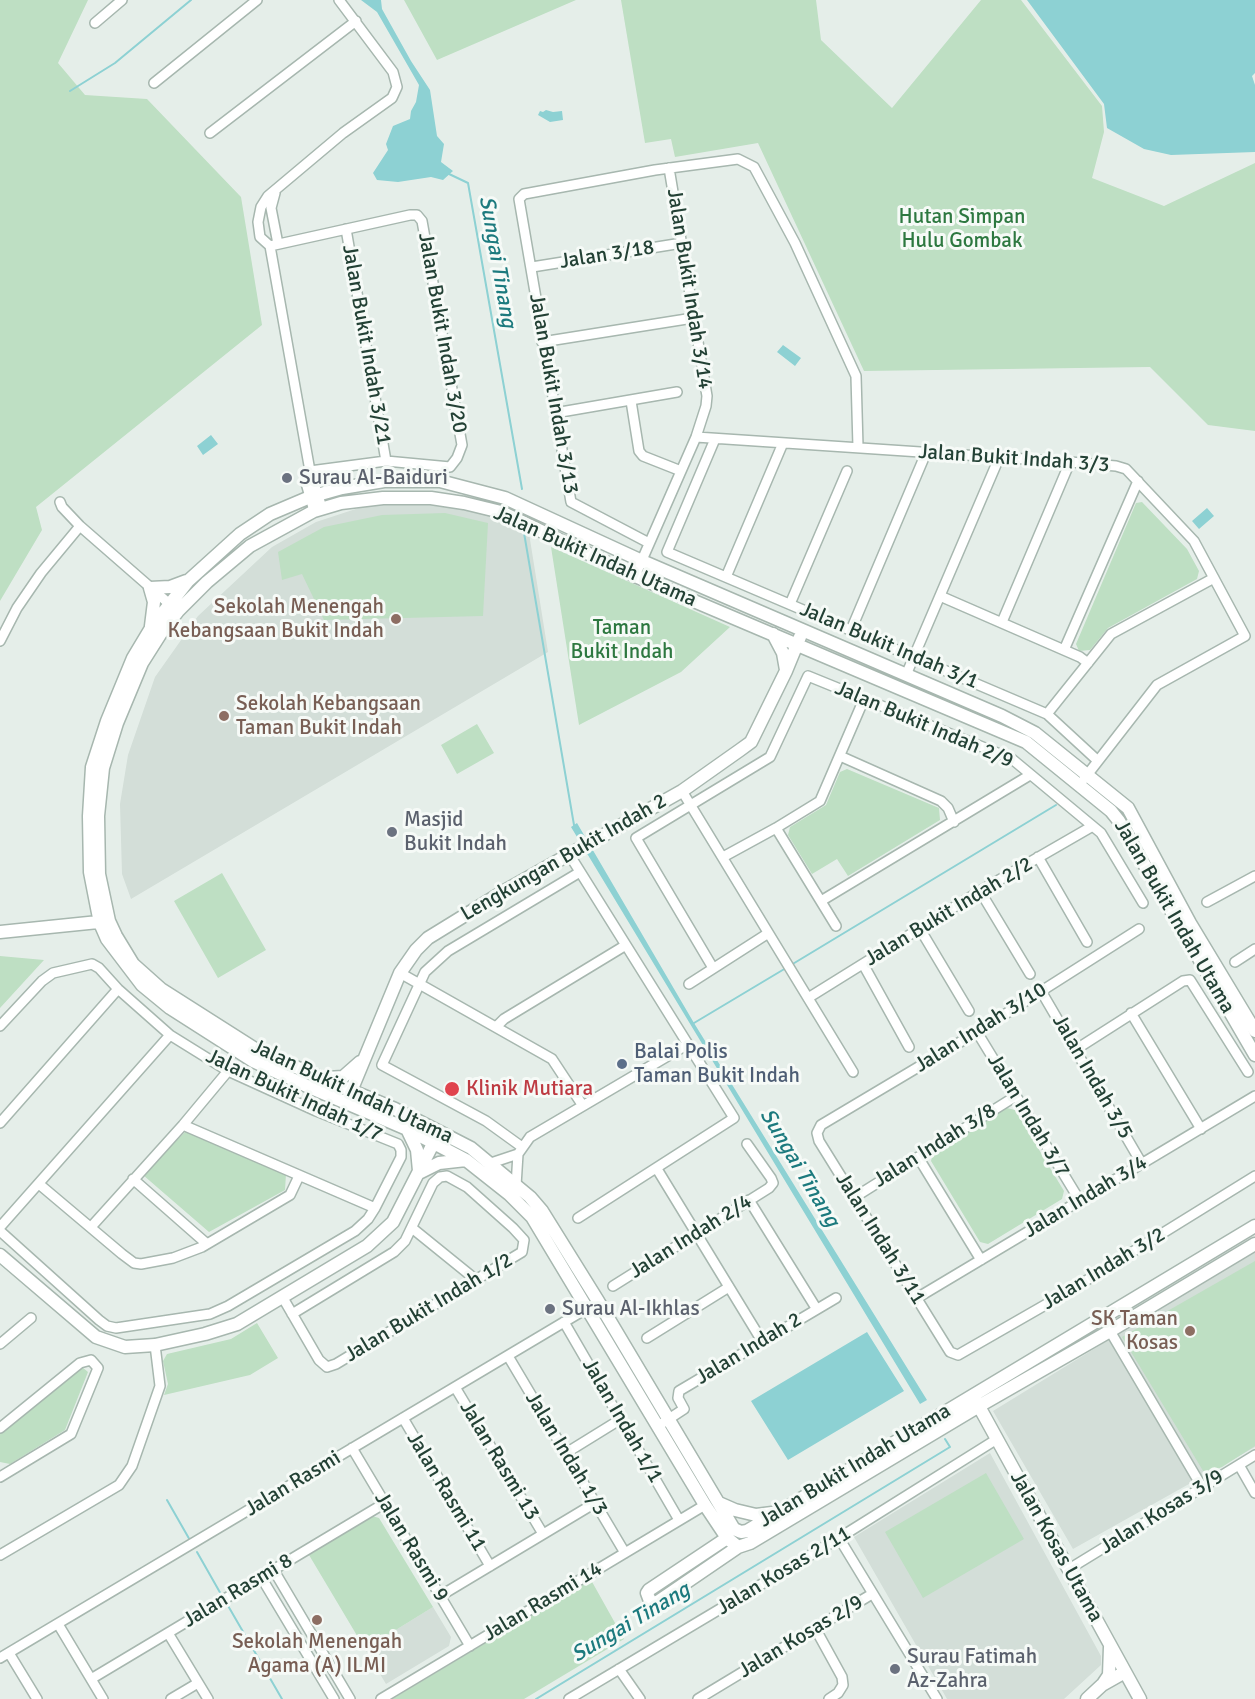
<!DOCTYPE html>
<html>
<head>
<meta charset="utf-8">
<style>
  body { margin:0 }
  canvas { display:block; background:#e5eee9 }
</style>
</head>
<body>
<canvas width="1255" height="1699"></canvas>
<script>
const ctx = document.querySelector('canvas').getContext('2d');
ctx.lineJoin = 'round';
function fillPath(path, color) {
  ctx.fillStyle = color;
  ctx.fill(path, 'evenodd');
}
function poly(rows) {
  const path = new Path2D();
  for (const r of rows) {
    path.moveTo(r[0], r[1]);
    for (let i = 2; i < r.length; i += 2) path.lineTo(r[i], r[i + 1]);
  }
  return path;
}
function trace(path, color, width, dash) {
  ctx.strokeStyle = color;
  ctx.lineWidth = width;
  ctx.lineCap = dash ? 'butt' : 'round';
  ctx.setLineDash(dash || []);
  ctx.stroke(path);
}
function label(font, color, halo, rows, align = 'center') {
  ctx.font = font + ' Signika,sans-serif';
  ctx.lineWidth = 6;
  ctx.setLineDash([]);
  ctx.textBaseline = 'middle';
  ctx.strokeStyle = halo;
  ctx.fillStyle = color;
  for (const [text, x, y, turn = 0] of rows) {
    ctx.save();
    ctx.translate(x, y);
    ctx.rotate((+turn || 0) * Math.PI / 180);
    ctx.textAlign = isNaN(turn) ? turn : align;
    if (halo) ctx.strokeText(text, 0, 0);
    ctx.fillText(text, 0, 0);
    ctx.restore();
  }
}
fillPath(poly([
  [435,503,486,512,528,527,548,652,131,899,122,874,120,804,128,755,155,677,198,616,272,547,316,522,371,504],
  [1255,1250,1255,1447,1073,1549,993,1411],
  [990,1453,1101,1656,1101,1665,1064,1699,947,1699,854,1537],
  [433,1607,451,1637,449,1646,386,1684,365,1649]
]), '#d3ded8');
fillPath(poly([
  [0,0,88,0,58,63,85,95,147,99,241,197,262,325,36,507,42,530,0,601],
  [404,0,576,0,437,60],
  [621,0,816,0,821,40,892,108,981,0,1021,0,1102,106,1104,132,1092,178,1164,206,1255,163,1255,431,1208,425,1150,367,864,371,758,143,675,157,671,139,645,143],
  [1142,502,1187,549,1199,571,1197,579,1108,628,1090,650,1079,651,1076,644,1136,503],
  [445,513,488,523,483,616,324,620,302,574,282,580,278,552,324,527,382,515],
  [551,547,730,627,681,672,579,725],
  [477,724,494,753,457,774,441,745],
  [847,769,939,808,940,820,848,876,837,859,812,874,788,835,790,827,826,805,840,772],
  [222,873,266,950,218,978,174,901],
  [0,956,44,960,0,1008],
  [1007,1108,1015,1110,1064,1191,1062,1199,988,1244,980,1242,931,1161,933,1153],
  [187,1130,286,1174,285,1190,209,1232,143,1175],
  [1255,1261,1255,1446,1222,1467,1205,1474,1122,1337],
  [257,1323,278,1358,250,1375,164,1395,168,1384,163,1361,167,1354,231,1339],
  [82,1367,88,1372,65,1430,10,1464,0,1462,0,1434],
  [986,1473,1024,1539,923,1598,885,1532],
  [372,1516,379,1518,433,1607,365,1649,309,1555],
  [591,1580,624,1639,524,1699,392,1699]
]), '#bedfc3');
fillPath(poly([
  [361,0,381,0,382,9,411,61,430,90,437,136,444,144,441,162,453,171,443,180,431,177,398,182,377,180,373,173,388,150,386,144,393,126,410,119,411,111,416,102,419,85,377,12],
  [1027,0,1255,0,1255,73,1252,76,1255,85,1255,152,1171,155,1144,149,1107,128,1104,104],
  [546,110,553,112,562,111,563,120,550,122,538,115,540,111,543,112],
  [783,345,801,358,795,366,777,352],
  [211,435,218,444,203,455,197,446],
  [1207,508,1214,516,1199,529,1192,521],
  [577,823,694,1023,927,1400,920,1404,571,827],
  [867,1332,904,1391,788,1460,751,1401]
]), '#8dd1d3');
trace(poly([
  [70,91,115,63,191,0],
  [447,173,468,183,522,489],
  [523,527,574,825],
  [791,965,1056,805],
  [694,1023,786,968],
  [167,1500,191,1542],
  [197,1552,222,1596],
  [227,1604,282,1699],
  [536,1699,950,1447,945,1439]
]), '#8dd1d3', 2);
const minor = poly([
  [95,23,122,0],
  [154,83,257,0],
  [210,133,356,21],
  [275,193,271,208,278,244],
  [346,229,386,461],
  [270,246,410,215,417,215,422,221,462,445,457,458,450,467,386,461,310,471],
  [270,246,260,237,258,222,261,207,268,196,343,133,392,98,397,87,393,72,339,0],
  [270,246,310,471,322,508],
  [532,267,682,243],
  [542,342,693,318],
  [631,401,639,451,643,456,681,471],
  [555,413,677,392],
  [696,437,1070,462,1116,466,1126,469,1194,541,1245,636,1157,685,1084,779],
  [715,439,667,552,1047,714,1098,761],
  [310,471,306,483,314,511],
  [60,502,62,507,80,526,174,608],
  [649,543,571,502,519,199,524,194,655,170,738,159,754,167,795,243,856,376,858,447],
  [635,576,696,437,706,406,707,396,669,168],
  [726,577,783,443],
  [940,596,1080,657,1088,663],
  [790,604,847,471],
  [1002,622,1070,462],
  [851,630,926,453],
  [0,641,17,608,41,573,80,526],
  [1064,650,1138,481],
  [906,675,999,458],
  [1047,714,1111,634,1214,578],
  [840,756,941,801,948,808,954,822],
  [682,791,853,1072],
  [776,828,836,926],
  [569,854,734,1118,578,1218],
  [723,857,776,828,820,801,864,699],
  [1038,857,1087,942],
  [980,891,1030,974],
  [821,901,1030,775],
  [1207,902,1255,876],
  [920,929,969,1011],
  [1139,929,977,1032,821,1125,817,1133,819,1141,950,1352,958,1355,1066,1293,1255,1176],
  [1235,962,1255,949],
  [863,964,909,1047],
  [713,968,636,838,770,757,808,676,1012,759,1101,833,1143,903],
  [400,973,552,1059,583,1106],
  [689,984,767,934],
  [1041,991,1142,1164],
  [808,998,980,891,1091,827],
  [1131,1013,1201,1129],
  [0,1026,42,981,53,973,92,964,99,968,118,989,170,1035,228,1071,316,1111,398,1144,401,1150,401,1157,375,1208,368,1219,355,1231,228,1306,210,1314,116,1328,107,1326,99,1320,0,1231],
  [496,1027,504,1019,626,945],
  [977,1032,1080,1201],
  [1075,1050,1183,981,1190,980,1248,1072],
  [0,1123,118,989],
  [183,1125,375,1208],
  [522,1147,486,1121,382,1065,425,972,448,951,580,872],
  [918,1157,981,1260],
  [491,1163,518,1154],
  [657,1169,762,1341],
  [133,1179,207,1244],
  [39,1184,122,1254,134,1263,141,1264,173,1258,202,1247,290,1195,299,1176],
  [516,1186,518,1154,530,1137,688,1044],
  [855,1197,1016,1096],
  [749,1200,816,1308],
  [0,1227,170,1035],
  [91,1227,183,1125,228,1071],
  [412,1228,475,1279],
  [613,1286,769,1188,773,1183,771,1178,747,1144],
  [283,1298,319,1360,327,1367,336,1364,522,1252,524,1240,513,1228,467,1187,447,1176,440,1177,433,1183,405,1241,394,1252,292,1314],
  [917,1298,1255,1096],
  [564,1322,679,1520],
  [1110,1331,1202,1487],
  [647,1338,729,1287],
  [0,1344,31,1318],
  [508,1356,625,1553],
  [455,1387,543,1534],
  [403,1418,490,1566],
  [658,1426,684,1409,678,1398,679,1391,836,1298],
  [0,1428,80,1363,91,1360,98,1368,71,1434,0,1477],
  [352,1448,470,1646],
  [566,1453,621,1419],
  [1239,1465,1255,1493],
  [839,1538,937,1699],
  [0,1555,119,1485,132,1466,160,1386,155,1345],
  [273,1569,350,1699],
  [1069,1569,1255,1455],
  [261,1577,334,1699],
  [440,1596,595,1503],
  [58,1624,103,1699],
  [815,1628,842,1677,843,1685,838,1693,829,1699],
  [168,1633,208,1699],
  [9,1653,37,1699],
  [0,1658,591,1306],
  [619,1669,640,1699],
  [91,1679,385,1503],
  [171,1699,198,1683],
  [381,1699,705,1505],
  [569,1699,839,1538,997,1439],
  [698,1699,872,1594]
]);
const tertiary = poly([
  [151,626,154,602,150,588,170,587,186,581],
  [773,634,783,653,786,670],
  [0,932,108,921],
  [1255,1055,1119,821,1111,811,1026,742,635,576,501,512,464,503,431,498,383,498,341,503,314,511,250,546,207,582,178,611,161,633,142,663,117,723,103,768,98,816,99,874,109,921,116,936,133,964,161,989,260,1052,395,1109,471,1148,530,1197,542,1211,598,1301,734,1529,741,1532,747,1531,779,1512,1255,1226],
  [326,1078,343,1077,360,1062],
  [349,1096,400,973,416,950,428,938,506,890,682,791,740,750,751,742,786,671,800,637],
  [407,1129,417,1150,419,1171],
  [419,1173,439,1163,466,1160],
  [0,1255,96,1337,125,1347,155,1345,205,1334,237,1324,367,1246,393,1222,436,1138],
  [976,1401,1140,1699],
  [719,1503,735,1510,756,1515,772,1513],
  [727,1538,649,1590,647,1593,650,1601,656,1603,738,1547,750,1543,979,1406,1110,1331,1255,1244],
  [738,1547,727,1538,705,1505,532,1217,509,1194,466,1160,407,1129,309,1087,253,1061,170,1008,142,985,107,939,100,923,90,872,89,816,92,767,107,721,133,658,151,628,188,581,240,534,270,514,310,497,342,488,384,481,440,481,505,498,642,561,1002,716,1035,733,1128,808,1190,923,1255,1031],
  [1103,1684,1109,1675,1110,1647],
  [1087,1699,1102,1685,1125,1672]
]);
trace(minor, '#a7b7af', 12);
trace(tertiary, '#a7b7af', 15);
trace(minor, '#fff', 9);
trace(tertiary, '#fff', 12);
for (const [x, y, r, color] of [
  [287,478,6,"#6b7280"],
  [396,619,6,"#8d6e63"],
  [224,716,6,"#8d6e63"],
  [392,832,6,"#6b7280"],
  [622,1064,6,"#5c6f8a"],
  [452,1089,8,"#e0444e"],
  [550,1309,6,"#6b7280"],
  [1190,1331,6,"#8d6e63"],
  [317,1620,6,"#8d6e63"],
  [895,1669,6,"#6b7280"]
]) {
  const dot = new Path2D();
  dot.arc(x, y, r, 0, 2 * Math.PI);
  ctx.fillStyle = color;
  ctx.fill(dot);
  trace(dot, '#f6faf7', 2);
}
label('21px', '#2d7840', '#f6faf7', [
  ["Hutan Simpan",962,217],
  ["Hulu Gombak",962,241],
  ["Taman",622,628],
  ["Bukit Indah",622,652]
]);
label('21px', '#234135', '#f6faf7', [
  ["Jalan 3/18",607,255,-9],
  ["Jalan Bukit Indah 3/14",689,289,81],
  ["Jalan Bukit Indah 3/20",442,333,80],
  ["Jalan Bukit Indah 3/21",366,345,80],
  ["Jalan Bukit Indah 3/13",553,394,80],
  ["Jalan Bukit Indah 3/3",1014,459,4],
  ["Jalan Bukit Indah Utama",595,557,24],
  ["Jalan Bukit Indah 3/1",889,646,23],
  ["Jalan Bukit Indah 2/9",924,725,23],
  ["Lengkungan Bukit Indah 2",564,858,-30],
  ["Jalan Bukit Indah 2/2",949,912,-31],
  ["Jalan Bukit Indah Utama",1174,917,60],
  ["Jalan Indah 3/10",981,1028,-32],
  ["Jalan Indah 3/5",1092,1077,60],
  ["Jalan Bukit Indah Utama",352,1092,25],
  ["Jalan Bukit Indah 1/7",294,1096,25],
  ["Jalan Indah 3/7",1028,1116,59],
  ["Jalan Indah 3/8",935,1146,-32],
  ["Jalan Indah 3/4",1086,1197,-31],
  ["Jalan Indah 2/4",691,1237,-32],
  ["Jalan Indah 3/11",880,1239,58],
  ["Jalan Indah 3/2",1104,1269,-31],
  ["Jalan Bukit Indah 1/2",429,1308,-31],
  ["Jalan Indah 2",749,1349,-31],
  ["Jalan Indah 1/1",622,1421,60],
  ["Jalan Indah 1/3",566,1454,59],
  ["Jalan Rasmi 13",499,1461,59],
  ["Jalan Bukit Indah Utama",855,1466,-31],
  ["Jalan Rasmi",293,1484,-31],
  ["Jalan Rasmi 11",446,1492,59],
  ["Jalan Kosas 3/9",1162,1512,-32],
  ["Jalan Rasmi 9",411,1547,59],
  ["Jalan Kosas Utama",1056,1547,61],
  ["Jalan Kosas 2/11",784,1571,-31],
  ["Jalan Rasmi 8",238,1591,-31],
  ["Jalan Rasmi 14",543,1602,-31],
  ["Jalan Kosas 2/9",801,1637,-31]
]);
label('21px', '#5b616d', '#f6faf7', [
  ["Surau Al-Baiduri",299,478],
  ["Masjid",404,820],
  ["Bukit Indah",404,844],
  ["Surau Al-Ikhlas",562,1309],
  ["Surau Fatimah",907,1657],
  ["Az-Zahra",907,1681]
], 'left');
label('21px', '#785e54', '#f6faf7', [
  ["Sekolah Menengah",384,607],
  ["Kebangsaan Bukit Indah",384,631],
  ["Sekolah Kebangsaan",236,704,"left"],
  ["Taman Bukit Indah",236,728,"left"],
  ["SK Taman",1178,1319],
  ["Kosas",1178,1343],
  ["Sekolah Menengah",317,1642,"center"],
  ["Agama (A) ILMI",317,1666,"center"]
], 'right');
label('21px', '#4e5e75', '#f6faf7', [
  ["Balai Polis",634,1052],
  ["Taman Bukit Indah",634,1076]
], 'left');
label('21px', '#be3a42', '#f6faf7', [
  ["Klinik Mutiara",466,1089]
], 'left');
label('italic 22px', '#1c7a7e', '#f6faf7', [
  ["Sungai Tinang",497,262,80],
  ["Sungai Tinang",799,1168,59],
  ["Sungai Tinang",631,1623,-31]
]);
</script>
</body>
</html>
